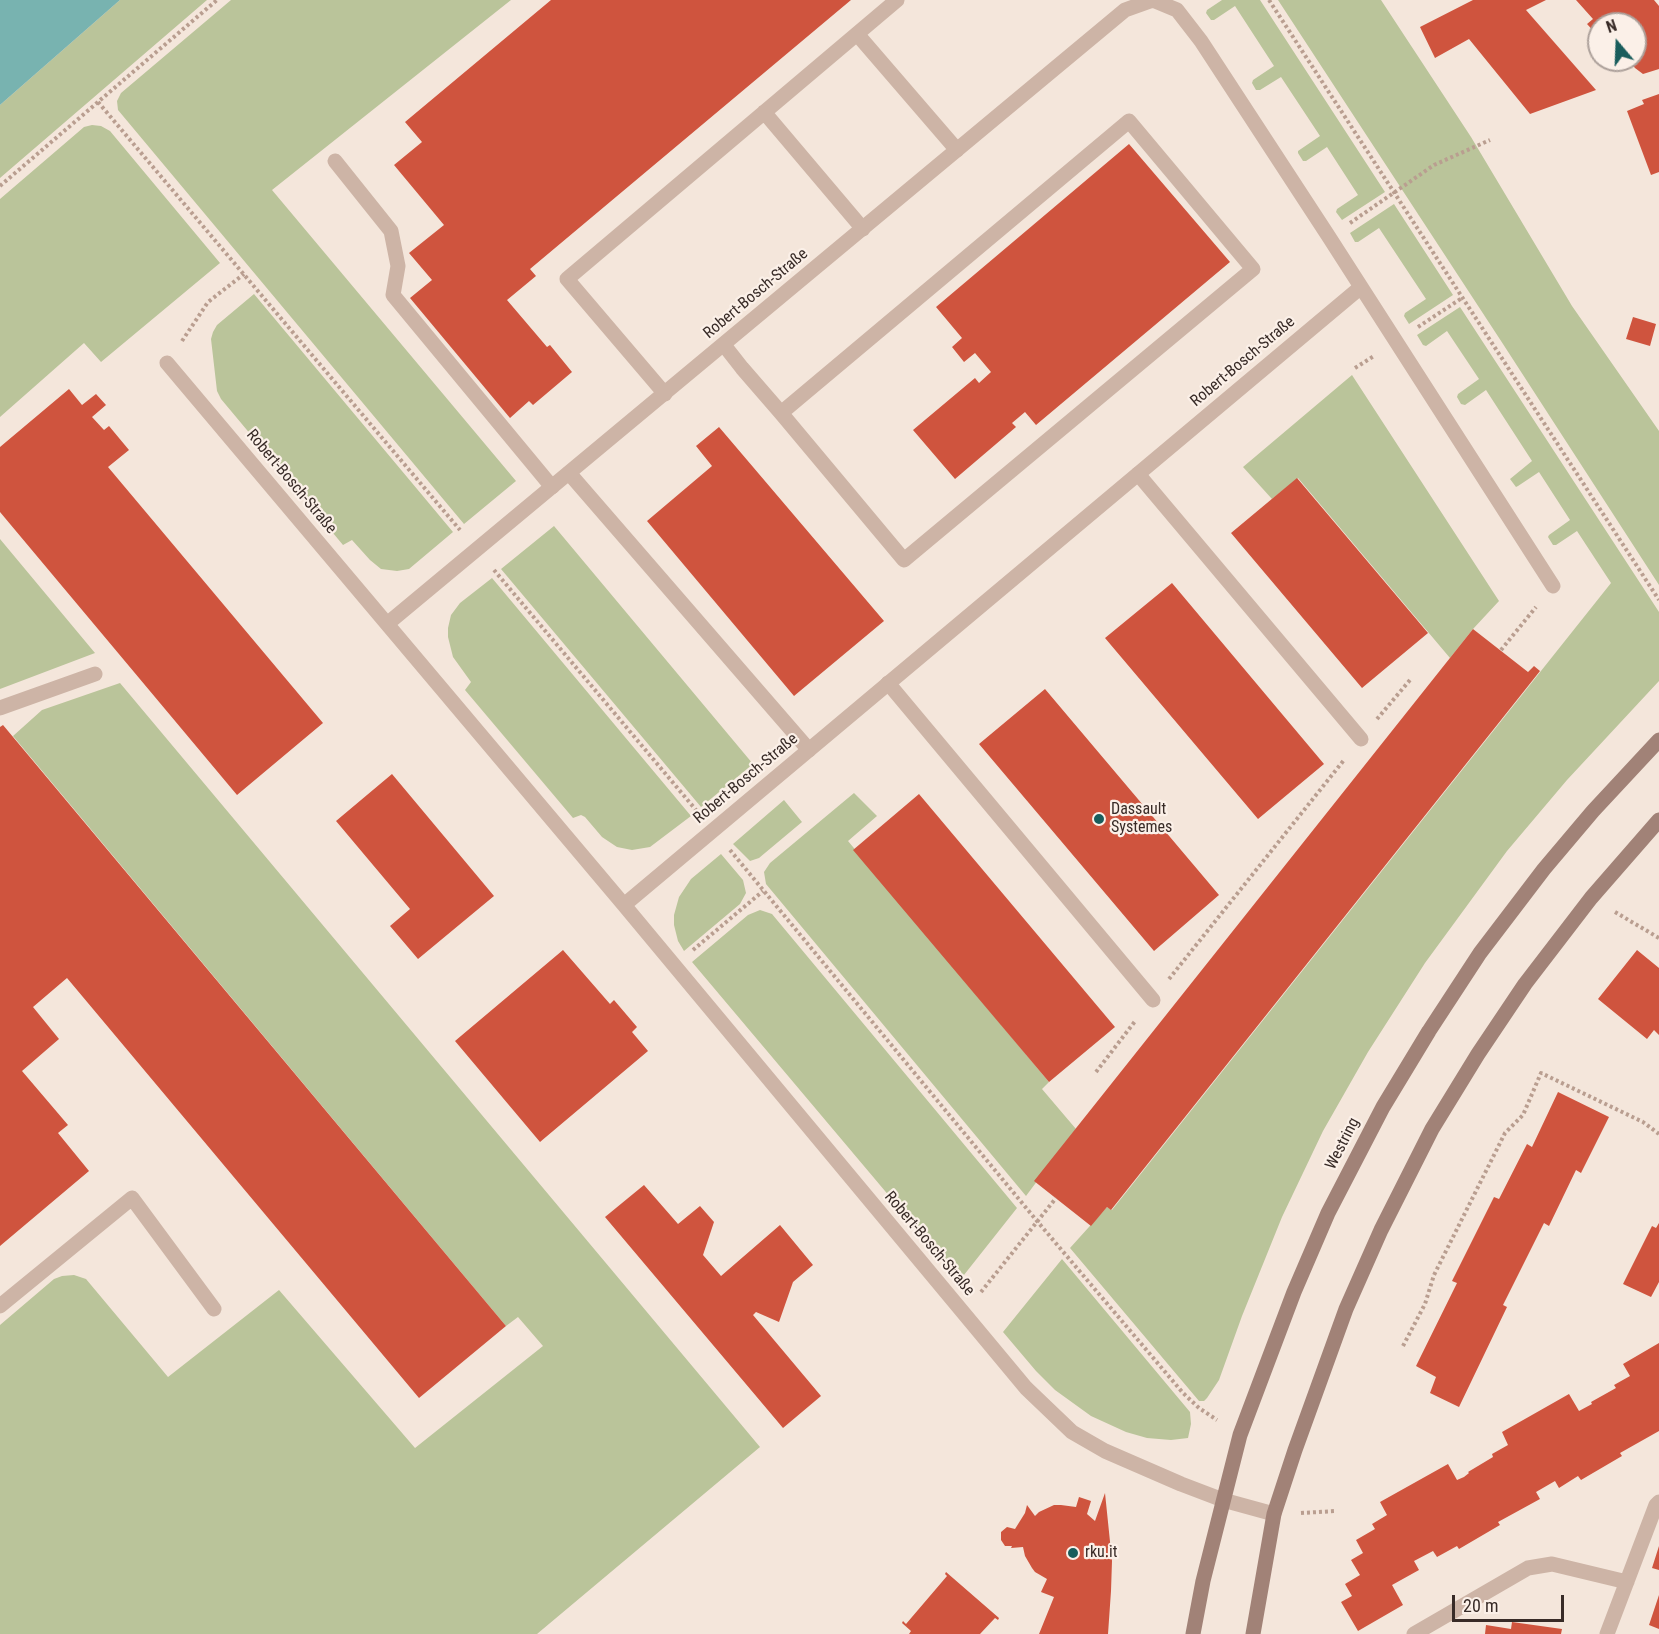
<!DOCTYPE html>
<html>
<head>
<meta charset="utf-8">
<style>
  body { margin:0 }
  #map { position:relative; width:1659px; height:1634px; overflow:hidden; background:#f4e6db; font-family:"Roboto Condensed",sans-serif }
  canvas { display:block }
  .north { position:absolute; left:1587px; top:12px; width:60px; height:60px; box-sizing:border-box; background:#fbf0e8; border:2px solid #ada19b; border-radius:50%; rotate:341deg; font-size:16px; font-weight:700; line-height:24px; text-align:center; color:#382b27 }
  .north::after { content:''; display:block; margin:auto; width:21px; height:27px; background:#195d5c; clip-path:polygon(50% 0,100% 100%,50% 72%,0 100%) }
  .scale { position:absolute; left:1452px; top:1595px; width:112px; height:27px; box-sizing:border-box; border:3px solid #382b27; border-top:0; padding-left:8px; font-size:18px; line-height:21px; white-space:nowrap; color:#382b27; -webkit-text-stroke:4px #fbf0e8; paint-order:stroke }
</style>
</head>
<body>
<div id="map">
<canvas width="1659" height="1634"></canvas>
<div class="north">N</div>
<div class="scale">20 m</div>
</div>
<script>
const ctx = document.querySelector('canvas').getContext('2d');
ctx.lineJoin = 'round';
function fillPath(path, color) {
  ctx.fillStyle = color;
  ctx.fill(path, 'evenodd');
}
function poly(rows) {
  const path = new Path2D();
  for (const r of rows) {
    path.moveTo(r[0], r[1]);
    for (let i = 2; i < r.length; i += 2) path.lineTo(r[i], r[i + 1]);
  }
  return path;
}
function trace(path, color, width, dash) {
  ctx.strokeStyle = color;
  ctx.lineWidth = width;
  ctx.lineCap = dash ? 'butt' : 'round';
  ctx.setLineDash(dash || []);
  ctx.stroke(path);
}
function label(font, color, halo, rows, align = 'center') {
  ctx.font = font + ' "Roboto Condensed",sans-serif';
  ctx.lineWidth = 4.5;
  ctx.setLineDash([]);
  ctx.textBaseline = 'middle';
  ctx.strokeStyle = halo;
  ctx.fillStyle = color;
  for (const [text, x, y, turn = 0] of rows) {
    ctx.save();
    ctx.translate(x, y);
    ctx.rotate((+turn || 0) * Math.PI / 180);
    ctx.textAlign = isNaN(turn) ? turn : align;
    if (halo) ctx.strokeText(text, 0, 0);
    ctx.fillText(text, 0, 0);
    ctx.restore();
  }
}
fillPath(poly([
  [120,0,207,0,0,178,0,105],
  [231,0,511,0,272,190,516,481,464,524,118,110,117,101,121,93],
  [1222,0,1260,0,1385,192,1342,220,1336,212,1337,209,1358,195,1327,147,1306,161,1303,161,1298,153,1298,151,1320,136,1281,77,1260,90,1256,90,1252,83,1253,80,1274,66,1235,6,1214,20,1211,20,1206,13,1207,10],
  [1278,0,1381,0,1471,137,1572,306,1659,431,1659,585,1503,344],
  [92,125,101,126,110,131,220,263,101,362,84,343,0,417,0,199,84,127],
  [1394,204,1453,295,1409,324,1404,316,1405,313,1426,299,1379,228,1358,242,1355,242,1350,233],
  [254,294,453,532,409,569,397,571,381,569,370,560,352,540,343,545,221,399,217,391,211,339,213,332,217,325],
  [1460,307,1659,612,1659,681,1567,780,1507,851,1425,963,1368,1052,1323,1131,1282,1217,1242,1316,1219,1380,1207,1398,1204,1401,1199,1401,1070,1248,1107,1207,1112,1210,1611,583,1577,531,1556,545,1553,545,1548,537,1549,535,1570,520,1539,472,1518,486,1516,487,1510,479,1532,461,1486,390,1465,405,1461,404,1457,397,1458,394,1479,379,1447,331,1426,346,1423,345,1417,335],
  [1352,375,1499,601,1473,629,1450,658,1298,478,1272,499,1243,467],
  [554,526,753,764,701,807,501,569],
  [0,539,95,653,0,689],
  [492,578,691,816,650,847,632,850,617,847,602,837,585,817,581,815,573,818,465,690,471,682,453,657,448,637,448,628,451,615,460,603],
  [120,683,760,1447,537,1634,0,1634,0,1325,54,1279,62,1276,74,1275,86,1279,168,1377,279,1290,415,1448,543,1346,518,1317,506,1326,13,736,42,710],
  [854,793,877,816,848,841,1049,1082,1042,1089,1076,1129,1026,1196,766,884,764,872,770,863],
  [784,800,802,822,759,858,750,861,733,844],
  [721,854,743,880,746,893,740,904,684,951,678,941,674,925,674,915,679,897,691,879],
  [760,910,772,914,1017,1208,960,1280,692,962,748,915],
  [1062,1259,1190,1412,1191,1424,1188,1438,1171,1440,1147,1438,1126,1432,1091,1416,1055,1390,1036,1371,1003,1332]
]), '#bac49a');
fillPath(poly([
  [0,0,120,0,0,105]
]), '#78b3b0');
fillPath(poly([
  [551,0,851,0,530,269,536,276,507,300,547,347,550,345,572,372,533,405,529,401,510,418,410,298,432,280,409,253,444,225,394,165,422,142,405,122],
  [1473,0,1546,0,1526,10,1596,90,1530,114,1469,39,1435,58,1420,27],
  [1576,0,1654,0,1659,6,1659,69,1643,74,1635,68,1628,60,1635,60,1635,24,1599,24,1599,37,1587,24,1593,19],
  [1659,94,1659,172,1651,175,1627,111,1644,104,1642,100],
  [1129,144,1230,262,1036,425,1025,412,1012,423,1016,427,955,479,913,430,975,378,979,383,991,372,975,353,964,362,952,347,962,338,936,307],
  [1633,317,1656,324,1650,346,1626,339],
  [69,389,82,405,96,394,106,405,92,417,104,430,109,426,129,450,108,467,323,723,237,795,0,512,0,447],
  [719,427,884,621,794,696,647,521,712,466,696,446],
  [1297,478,1428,633,1362,688,1231,533],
  [1172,583,1324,764,1258,819,1105,638],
  [1473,629,1528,672,1534,666,1540,671,1111,1210,1107,1207,1091,1226,1034,1181],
  [1045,689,1219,895,1154,951,979,744],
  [3,725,506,1326,419,1398,67,978,33,1007,59,1039,22,1071,68,1125,58,1133,89,1171,0,1246,0,727],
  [392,774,494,896,418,959,390,926,410,909,336,821],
  [919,794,1115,1027,1049,1082,853,850],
  [563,950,610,1004,614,1000,637,1027,632,1032,648,1051,540,1142,455,1041],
  [1637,950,1659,968,1659,1035,1654,1030,1647,1039,1598,999],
  [1558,1092,1609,1117,1581,1173,1576,1170,1549,1226,1544,1223,1503,1305,1507,1307,1459,1407,1430,1393,1436,1377,1416,1366,1457,1283,1452,1281,1494,1197,1499,1199,1527,1144,1532,1147],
  [644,1185,678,1224,700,1206,714,1222,703,1255,721,1276,780,1225,813,1265,793,1282,779,1322,756,1312,753,1315,821,1396,783,1428,605,1217],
  [1659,1223,1659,1282,1651,1297,1623,1284,1652,1226,1656,1228],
  [1659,1343,1659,1431,1620,1453,1622,1456,1581,1480,1578,1476,1559,1488,1555,1481,1536,1492,1540,1499,1498,1522,1500,1525,1459,1549,1457,1546,1437,1557,1433,1551,1414,1561,1419,1570,1392,1585,1403,1605,1358,1631,1341,1602,1352,1596,1345,1584,1360,1575,1351,1560,1363,1553,1356,1540,1375,1529,1372,1524,1387,1515,1380,1502,1448,1464,1457,1480,1464,1477,1469,1473,1468,1472,1493,1457,1492,1454,1508,1445,1502,1432,1569,1394,1579,1411,1592,1404,1591,1402,1616,1388,1614,1385,1630,1376,1623,1364],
  [1105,1493,1112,1561,1111,1591,1108,1634,1039,1634,1054,1597,1041,1592,1047,1579,1035,1572,1032,1568,1025,1556,1023,1547,1011,1548,1012,1546,1005,1546,1001,1540,1001,1532,1007,1527,1015,1529,1025,1513,1027,1505,1035,1516,1039,1512,1054,1505,1061,1505,1076,1507,1079,1497,1091,1501,1087,1514,1095,1521],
  [1659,1546,1659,1570,1652,1568],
  [946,1572,999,1618,998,1620,995,1618,980,1634,909,1634,911,1631,902,1623,903,1621,906,1624,947,1576,945,1574],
  [1659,1595,1659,1629,1649,1625],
  [1512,1622,1562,1629,1561,1634,1485,1634,1486,1625,1511,1629]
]), '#cf543e');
trace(poly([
  [1269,0,1659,600],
  [98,102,460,530],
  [0,186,217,0],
  [1350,223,1434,165,1490,140],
  [1418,327,1462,298],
  [182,341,208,302,244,274],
  [1355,368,1374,356],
  [494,570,696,810],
  [1501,650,1536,607],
  [1377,719,1410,680],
  [730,850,1037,1221,1183,1393,1199,1408,1217,1420],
  [1615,912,1659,938],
  [693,950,763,891],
  [1169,979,1344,760],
  [1096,1072,1136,1020],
  [981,1292,1056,1198],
  [1403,1346,1425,1304,1434,1275,1505,1133,1523,1115,1541,1073,1643,1122,1659,1134],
  [1301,1513,1336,1511]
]), '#b99e90', 4, [3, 3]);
trace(poly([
  [857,34,957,150],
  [764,112,863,229],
  [335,161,391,231,398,266,393,295,552,487],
  [724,345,742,368,781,413,904,560,1253,269,1129,121,781,413],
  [665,394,567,279,897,0],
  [569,473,809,750],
  [1138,474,1361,739],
  [888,683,1153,1000],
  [0,708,95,674],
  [0,1306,132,1198,214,1309],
  [1414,1634,1528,1568,1552,1564,1627,1582],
  [1607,1634,1656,1505,1659,1502]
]), '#cdb4a6', 15);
trace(poly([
  [1153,0,1177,10,1201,41,1329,237,1553,586],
  [167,363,624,905,1026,1388,1072,1432,1105,1451,1181,1484,1223,1500,1274,1514],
  [387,624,1125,10,1153,0],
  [624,905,1361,287]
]), '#cdb4a6', 15);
trace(poly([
  [1193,1634,1203,1581,1240,1435,1294,1292,1328,1213,1383,1107,1429,1031,1480,953,1544,869,1593,811,1659,740],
  [1253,1634,1274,1514,1295,1450,1346,1309,1381,1230,1432,1129,1478,1054,1525,984,1591,898,1659,820]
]), '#a18277', 15);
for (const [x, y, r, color] of [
  [1099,819,6,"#195d5c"],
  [1073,1553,6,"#195d5c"]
]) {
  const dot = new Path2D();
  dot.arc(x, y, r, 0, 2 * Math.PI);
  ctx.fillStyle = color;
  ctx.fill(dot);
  trace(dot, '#fbf0e8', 2);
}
label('16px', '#382b27', '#fbf0e8', [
  ["Robert-Bosch-Straße",756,294,-40],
  ["Robert-Bosch-Straße",1243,362,-40],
  ["Robert-Bosch-Straße",291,482,50],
  ["Robert-Bosch-Straße",746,779,-40],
  ["Westring",1343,1144,-63],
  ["Robert-Bosch-Straße",929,1244,50]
]);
label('16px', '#382b27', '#fbf0e8', [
  ["Dassault",1111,810],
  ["Systemes",1111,828],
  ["rku.it",1085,1553]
], 'left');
</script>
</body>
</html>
